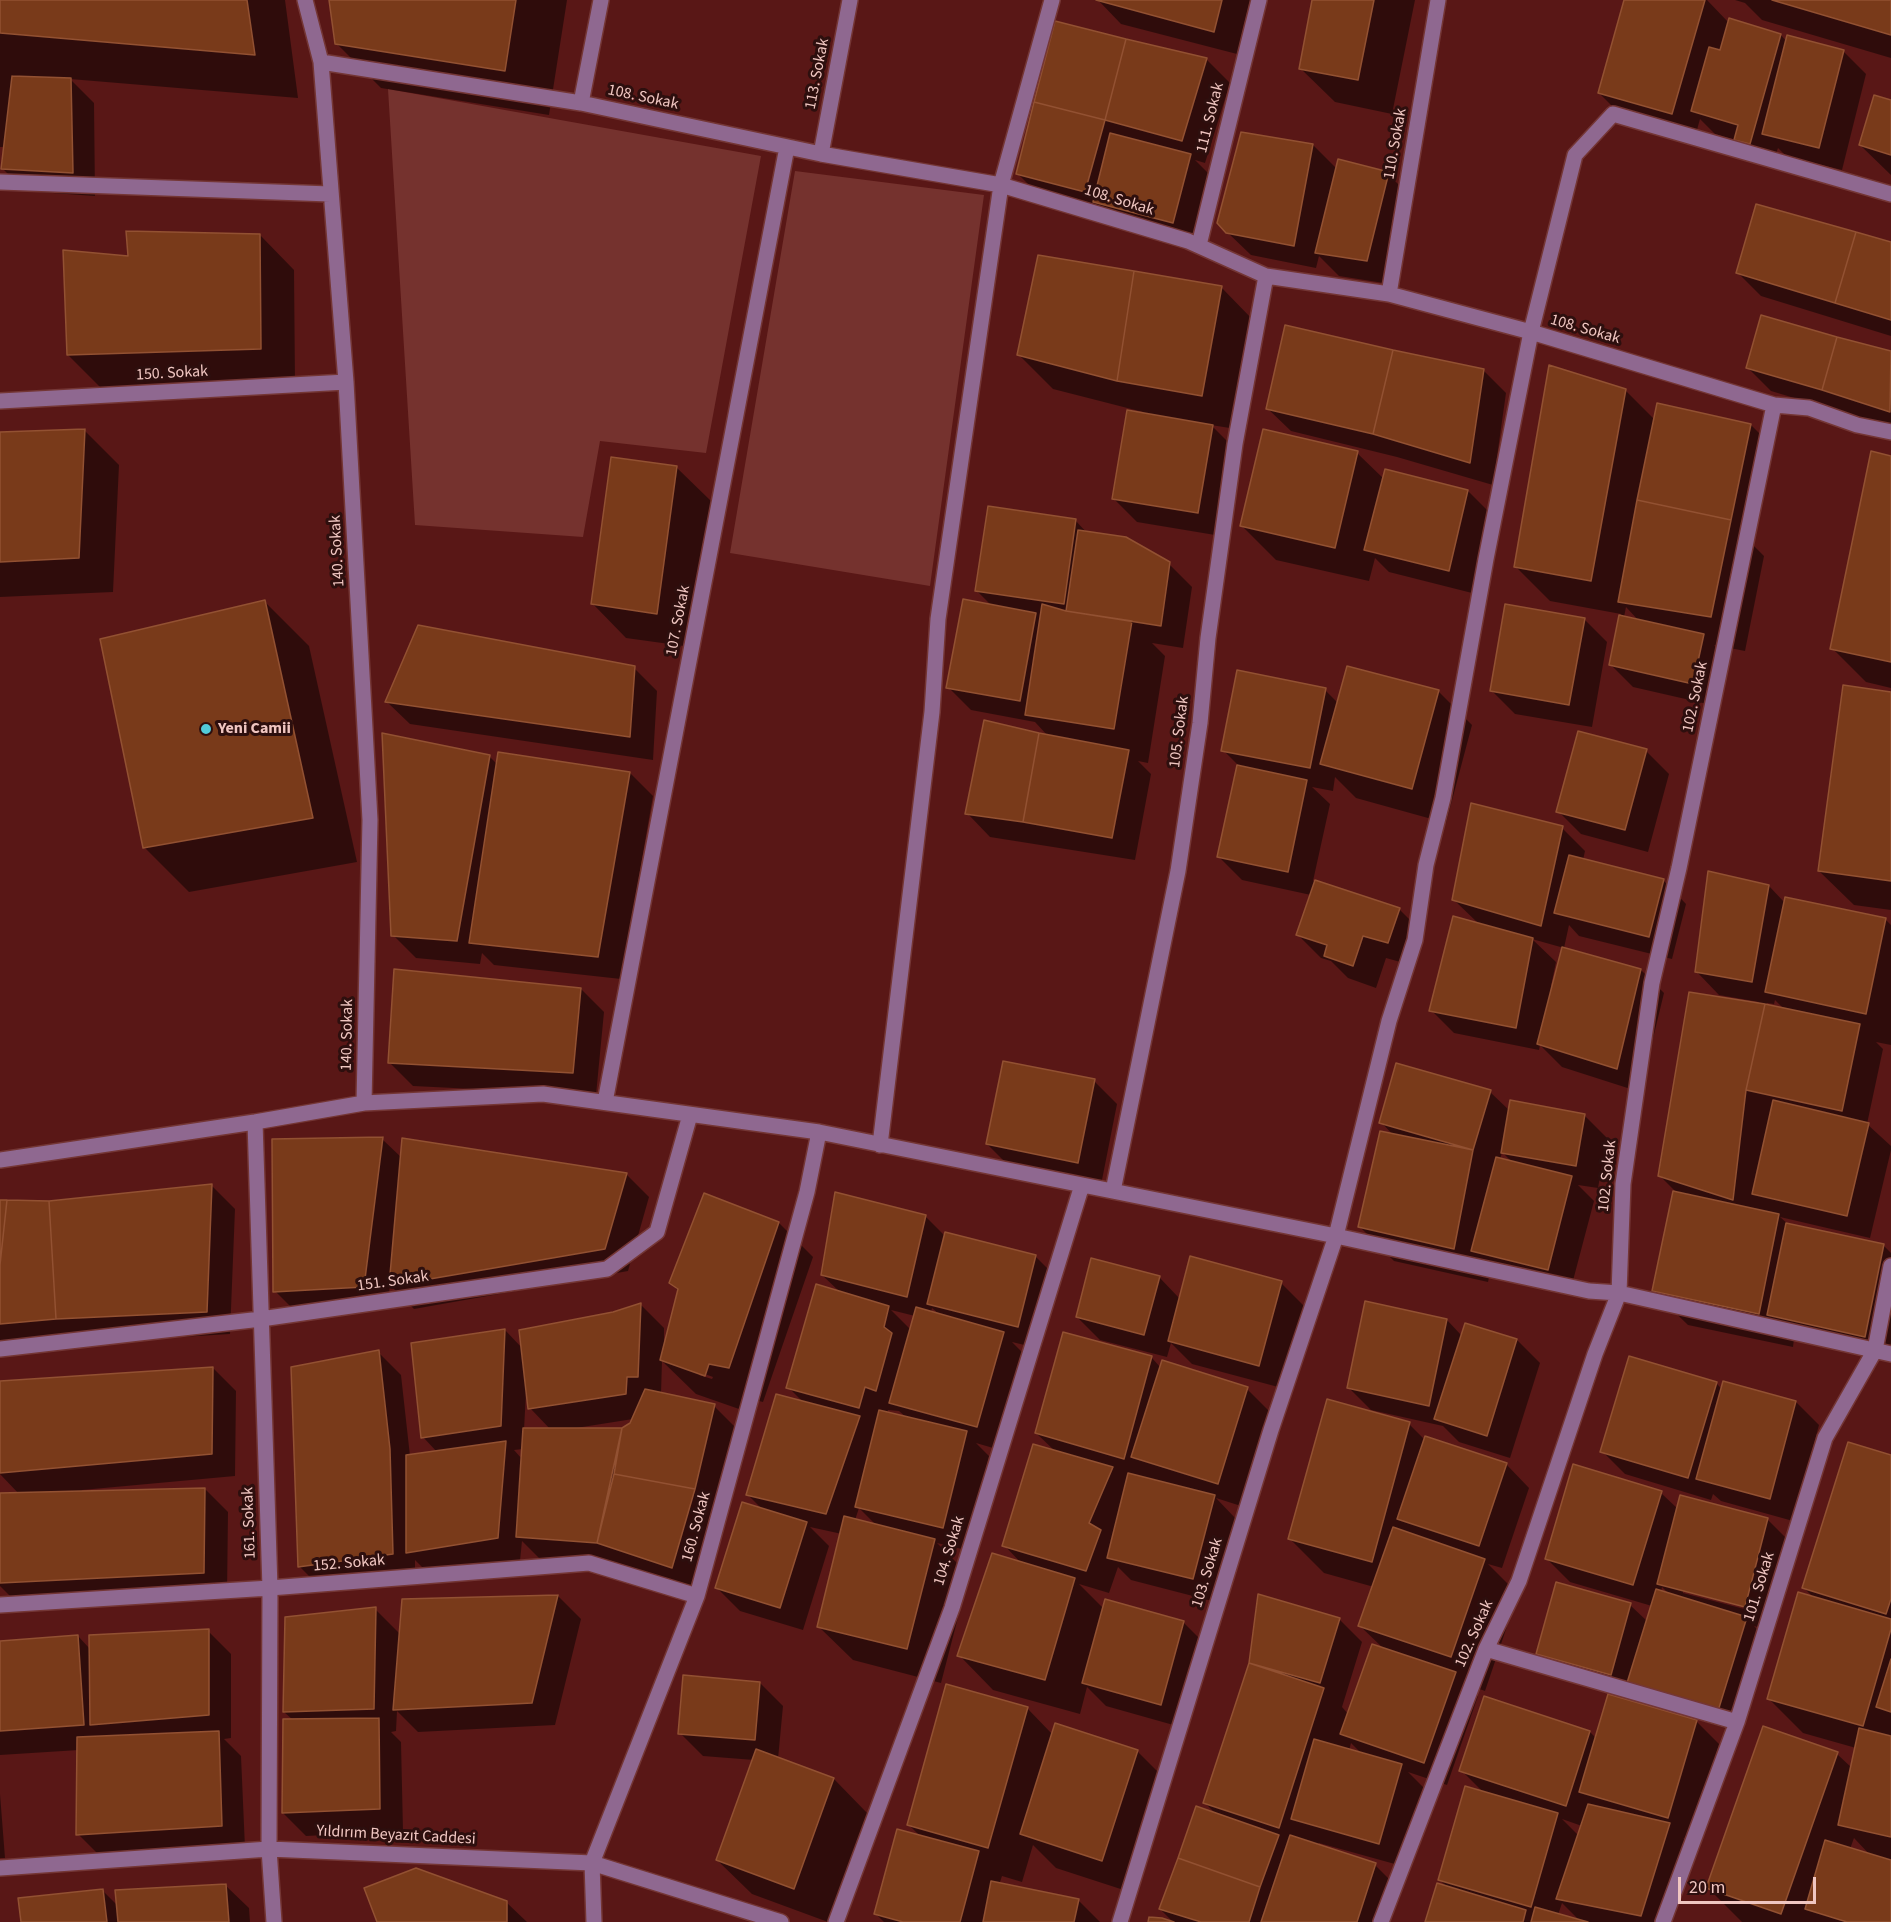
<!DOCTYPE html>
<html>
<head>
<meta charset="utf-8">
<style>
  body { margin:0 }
  #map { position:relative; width:1891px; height:1922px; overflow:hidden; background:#591716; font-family:"Source Sans 3",sans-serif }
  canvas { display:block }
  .scale { position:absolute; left:1678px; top:1877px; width:138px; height:27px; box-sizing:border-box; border:3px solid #f0c6c1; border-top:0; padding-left:8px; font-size:18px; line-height:21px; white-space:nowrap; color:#f0c6c1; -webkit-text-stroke:4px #2d0f0e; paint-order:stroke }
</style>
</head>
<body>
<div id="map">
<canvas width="1891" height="1922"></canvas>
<div class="scale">20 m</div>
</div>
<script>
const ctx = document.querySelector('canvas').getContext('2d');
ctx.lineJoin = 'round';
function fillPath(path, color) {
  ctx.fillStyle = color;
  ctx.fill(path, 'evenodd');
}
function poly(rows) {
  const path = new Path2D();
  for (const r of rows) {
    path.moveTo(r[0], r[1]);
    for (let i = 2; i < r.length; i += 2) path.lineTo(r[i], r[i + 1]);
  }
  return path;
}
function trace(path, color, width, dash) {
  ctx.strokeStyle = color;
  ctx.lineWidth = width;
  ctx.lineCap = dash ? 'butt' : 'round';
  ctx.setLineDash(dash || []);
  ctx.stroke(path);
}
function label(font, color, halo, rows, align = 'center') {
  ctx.font = font + ' "Source Sans 3",sans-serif';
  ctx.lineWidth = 6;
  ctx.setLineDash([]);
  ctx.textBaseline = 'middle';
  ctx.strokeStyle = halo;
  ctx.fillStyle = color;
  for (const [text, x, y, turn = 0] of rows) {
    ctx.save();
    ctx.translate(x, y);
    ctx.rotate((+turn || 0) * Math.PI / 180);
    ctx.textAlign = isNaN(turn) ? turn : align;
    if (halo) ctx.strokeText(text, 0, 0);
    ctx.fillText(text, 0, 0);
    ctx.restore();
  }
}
fillPath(poly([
  [388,89,761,156,706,453,600,441,583,537,415,525],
  [795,171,984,195,930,586,730,553]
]), '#75322e');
fillPath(poly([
  [0,0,285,0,298,98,70,79,94,103,95,196,25,191,2,168,5,147,0,147],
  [331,0,567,0,549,115,381,88,336,43],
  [1098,0,1250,0,1237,54,1121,24],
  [1314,0,1415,0,1392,114,1335,102,1300,68],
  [1626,0,1707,0,1729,23,1781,35,1786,41,1843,51,1866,74,1842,170,1786,156,1778,148,1772,166,1758,162,1736,140,1715,134,1700,119,1695,137,1622,116,1599,93],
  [1735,0,1891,0,1891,58,1762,20,1745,3],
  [1056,22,1207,60,1230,83,1205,163,1195,160,1213,178,1196,245,1041,197,1018,174],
  [1891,102,1891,175,1860,145],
  [1313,145,1337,169,1388,174,1411,197,1390,284,1339,276,1319,256,1316,268,1251,255,1227,232],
  [260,235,294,270,295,383,102,389,68,355,129,258],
  [1891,244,1891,336,1761,296,1738,273],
  [1221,287,1255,322,1236,429,1211,425,1235,449,1221,536,1137,522,1114,499,1143,412,1053,389,1019,355],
  [1762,317,1891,352,1891,427,1771,391,1748,368],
  [1483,370,1506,393,1493,485,1397,457,1291,431,1267,408],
  [1625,390,1655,420,1751,425,1774,448,1753,545,1764,556,1745,651,1714,645,1727,658,1716,706,1633,687,1610,664,1621,614,1550,601,1516,567],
  [1626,607,1639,621,1624,617],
  [85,431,119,465,113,592,0,597,0,434],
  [1357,453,1384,479,1386,471,1468,491,1491,514,1472,593,1389,572,1375,558,1369,581,1276,560,1242,526],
  [1891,457,1891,688,1866,682,1832,648],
  [676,467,711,501,691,647,626,638,592,603],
  [1076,521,1087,533,1169,564,1192,587,1183,648,1152,643,1165,656,1148,763,1138,761,1151,774,1135,860,990,837,967,813,1047,735,1035,722,971,710,948,687,992,606,977,591],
  [265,602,309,646,357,862,189,892,144,847],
  [1584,619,1607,642,1592,727,1515,714,1492,691],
  [634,668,657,691,653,760,410,724,387,702],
  [1325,690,1338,703,1438,691,1472,725,1446,823,1356,798,1335,777,1333,791,1312,787,1330,804,1313,881,1399,909,1422,932,1411,965,1386,958,1376,988,1348,978,1331,961,1321,958,1298,935,1311,895,1242,880,1219,857,1239,766,1223,750],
  [1891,693,1891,910,1854,905,1819,871],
  [1646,751,1669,774,1648,852,1581,834,1558,811],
  [489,756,498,765,630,773,653,796,621,979,494,965,482,953,480,964,416,958,393,935],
  [1562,828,1585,851,1583,860,1663,880,1686,904,1672,959,1579,936,1569,925,1564,948,1641,970,1664,993,1640,1092,1562,1067,1540,1045,1539,1050,1454,1033,1431,1010,1479,924,1454,900],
  [1532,939,1564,948,1554,987,1551,986,1556,962],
  [1769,886,1785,903,1886,920,1891,925,1891,1045,1876,1042,1883,1049,1867,1124,1891,1146,1891,1150,1870,1238,1780,1217,1788,1224,1883,1245,1891,1253,1891,1342,1888,1359,1794,1339,1793,1347,1688,1325,1653,1291,1675,1191,1659,1175,1759,1002,1719,995,1696,971],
  [1775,1000,1785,1010,1766,1006,1767,1003,1774,1004],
  [581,989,604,1012,596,1095,413,1086,390,1063],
  [1094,1081,1117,1104,1101,1185,1010,1167,987,1144],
  [1490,1092,1510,1111,1584,1115,1607,1138,1598,1188,1578,1185,1594,1201,1570,1292,1491,1268,1488,1282,1394,1261,1360,1227,1394,1136,1381,1122],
  [1502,1152,1513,1163,1500,1160],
  [382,1139,402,1158,626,1174,649,1197,628,1271,414,1309,390,1285,387,1310,298,1314,275,1291],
  [212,1186,235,1209,230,1334,0,1348,0,1202,49,1202],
  [925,1216,945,1236,1035,1256,1058,1279,1041,1349,1012,1342,1026,1356,1000,1450,976,1443,989,1456,966,1550,937,1543,969,1575,941,1683,853,1660,818,1626,842,1534,810,1527,829,1546,803,1630,740,1611,717,1588,763,1510,747,1494,804,1403,788,1387,841,1293,822,1275],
  [932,1308,940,1315,931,1313],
  [891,1310,915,1316,911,1330],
  [888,1410,899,1411,907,1418,887,1414],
  [859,1508,877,1526,855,1520],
  [779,1223,813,1257,763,1402,743,1397,739,1409,696,1394,662,1361,661,1394,714,1406,737,1429,695,1590,622,1565,540,1559,522,1541,520,1561,431,1576,415,1560,415,1577,322,1589,299,1566,378,1352,401,1375,410,1456,437,1452,423,1437,505,1330,523,1349,641,1305,664,1328,664,1348,679,1291,671,1283],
  [699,1372,713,1377,712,1379,699,1375],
  [526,1392,530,1408,551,1430,524,1430],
  [633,1419,622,1430,576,1430,576,1428],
  [523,1449,522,1459,514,1450],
  [1159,1277,1180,1299,1281,1283,1304,1306,1282,1388,1192,1364,1171,1343,1167,1357,1100,1340,1077,1317],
  [1447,1320,1462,1336,1517,1340,1540,1363,1510,1458,1459,1442,1443,1426,1371,1410,1348,1387],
  [1064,1333,1152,1358,1161,1368,1247,1389,1270,1412,1241,1506,1216,1498,1237,1520,1216,1602,1131,1580,1118,1567,1109,1593,1079,1584,1104,1609,1183,1622,1206,1645,1184,1728,1106,1706,1087,1687,1080,1714,993,1690,959,1655,1022,1564,1004,1545,1057,1453,1036,1433],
  [213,1368,236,1391,235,1476,82,1490,83,1492,205,1489,228,1512,227,1596,20,1606,0,1586,0,1494,19,1494,0,1474,0,1382],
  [1716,1383,1722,1389,1724,1383,1796,1402,1819,1425,1793,1521,1721,1501,1713,1494,1711,1500,1625,1474,1602,1451],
  [1409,1424,1425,1440,1506,1464,1529,1488,1502,1568,1488,1564,1518,1594,1485,1691,1466,1684,1478,1696,1447,1785,1408,1772,1424,1788,1402,1866,1319,1843,1318,1846,1375,1865,1398,1888,1387,1922,1173,1922,1160,1909,1217,1815,1205,1803,1250,1663,1339,1619,1362,1642,1342,1707,1349,1715,1384,1649,1360,1626,1374,1587,1324,1573,1290,1539],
  [1351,1743,1362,1754,1349,1751],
  [1891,1457,1891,1922,1742,1922,1708,1888,1837,1754,1852,1768,1856,1748,1803,1733,1769,1699,1815,1599,1804,1588],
  [1854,1838,1870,1855,1850,1849],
  [1661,1493,1678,1509,1681,1497,1768,1520,1791,1543,1768,1630,1754,1626,1769,1641,1741,1733,1693,1718,1719,1744,1691,1841,1683,1838,1692,1847,1669,1922,1427,1922,1448,1888,1440,1880,1484,1793,1461,1770,1590,1732,1596,1738,1655,1709,1636,1690,1561,1676,1538,1653,1630,1605,1647,1621,1652,1606,1570,1582,1547,1559],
  [1662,1587,1670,1595,1661,1592],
  [1683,1589,1752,1608,1752,1611,1683,1593],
  [1562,1819,1582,1826,1579,1836],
  [1562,1903,1580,1921,1558,1915],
  [558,1596,581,1619,555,1725,418,1732,397,1711,396,1731,391,1732,401,1742,403,1831,306,1836,283,1813,293,1720,284,1712,375,1609,401,1635],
  [208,1631,231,1654,231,1738,224,1739,241,1756,245,1848,101,1857,78,1834,79,1750,0,1755,0,1642,78,1636,90,1649],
  [760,1683,783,1706,778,1759,834,1779,868,1814,828,1922,752,1894,717,1860,754,1760,703,1756,680,1733],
  [1027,1708,1053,1735,1137,1751,1171,1785,1136,1894,1056,1868,1033,1845,1022,1882,1002,1876,999,1885,1078,1900,1100,1922,884,1922,875,1913,921,1837,909,1825],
  [0,1794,5,1858,0,1858],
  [225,1885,249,1908,250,1922,22,1922,102,1890,118,1906],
  [506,1902,527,1922,379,1922]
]), '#0007');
const building = poly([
  [0,0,247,0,255,55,0,33,0,0],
  [329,0,516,0,505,71,335,44,329,0],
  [1096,0,1222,0,1214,32,1096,0],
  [1312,0,1374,0,1358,80,1299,69,1312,0],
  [1624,0,1705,0,1672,114,1598,93,1624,0],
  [1772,0,1891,0,1891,35,1772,0],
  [1729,18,1781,34,1750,144,1734,140,1738,125,1691,111,1709,47,1720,50,1729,18],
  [1055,21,1126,39,1105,120,1034,102,1055,21],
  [1787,35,1844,50,1819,148,1762,134,1787,35],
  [1126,39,1207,58,1182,141,1105,120,1126,39],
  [12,76,71,78,73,173,1,169,12,76],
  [1874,95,1891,100,1891,155,1859,145,1874,95],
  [1034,102,1105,120,1085,192,1016,174,1034,102],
  [1241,132,1313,144,1294,246,1226,233,1217,223,1241,132],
  [1110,133,1191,154,1173,223,1093,202,1110,133],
  [1338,159,1389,172,1367,261,1315,253,1338,159],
  [1756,204,1856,232,1835,303,1736,273,1756,204],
  [126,231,260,234,261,349,67,355,63,250,128,256,126,231],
  [1856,232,1891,242,1891,320,1835,303,1856,232],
  [1038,255,1134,271,1117,381,1017,355,1038,255],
  [1134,271,1222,286,1202,396,1117,381,1134,271],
  [1761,315,1837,337,1822,390,1746,368,1761,315],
  [1285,325,1393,350,1373,434,1266,409,1285,325],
  [1837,337,1891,351,1890,412,1822,390,1837,337],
  [1393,350,1484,369,1470,463,1373,434,1393,350],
  [1549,365,1626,389,1591,581,1514,567,1549,365],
  [1657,403,1751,424,1731,520,1637,500,1657,403],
  [1127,410,1213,425,1198,513,1112,499,1127,410],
  [85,429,79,558,0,562,0,432,85,429],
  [1263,429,1358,451,1335,548,1240,526,1263,429],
  [1871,451,1891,456,1891,662,1830,649,1871,451],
  [611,457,677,466,657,614,591,604,611,457],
  [1385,469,1468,490,1449,571,1364,550,1385,469],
  [1637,500,1731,520,1711,617,1618,602,1637,500],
  [988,506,1076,519,1064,604,975,591,988,506],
  [1078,530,1126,537,1170,562,1161,626,1066,611,1078,530],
  [963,599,1036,613,1020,701,946,688,963,599],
  [265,600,313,818,143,848,100,639,265,600],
  [1042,604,1066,611,1132,621,1114,729,1025,715,1042,604],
  [1505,604,1585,618,1569,705,1490,691,1505,604],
  [1619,615,1704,634,1693,684,1609,665,1619,615],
  [418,625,635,666,630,737,385,702,418,625],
  [1347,666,1439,690,1412,789,1320,764,1347,666],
  [1237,670,1326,688,1310,768,1221,751,1237,670],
  [1843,685,1891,692,1891,881,1818,871,1843,685],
  [984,720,1039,733,1023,822,965,814,984,720],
  [1578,731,1647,749,1625,830,1556,812,1578,731],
  [382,733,490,755,457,941,391,936,382,733],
  [1039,733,1129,750,1112,838,1023,822,1039,733],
  [498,752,630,772,598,957,469,943,498,752],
  [1237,765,1307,780,1288,872,1217,857,1237,765],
  [1471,803,1563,826,1541,926,1452,900,1471,803],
  [1569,855,1664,879,1649,937,1554,913,1569,855],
  [1708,871,1769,885,1752,982,1695,972,1708,871],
  [1315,880,1400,908,1388,943,1363,936,1353,966,1324,956,1327,945,1296,935,1315,880],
  [1785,897,1886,918,1866,1014,1765,992,1785,897],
  [1453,916,1533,938,1516,1028,1429,1011,1453,916],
  [1562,947,1641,969,1617,1069,1537,1044,1562,947],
  [394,969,581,988,573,1073,388,1063,394,969],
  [1689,992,1765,1004,1746,1090,1733,1200,1658,1176,1689,992],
  [1765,1004,1860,1024,1842,1111,1746,1090,1765,1004],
  [1003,1061,1095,1079,1078,1163,986,1144,1003,1061],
  [1396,1063,1491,1090,1473,1150,1379,1123,1396,1063],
  [1510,1100,1585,1114,1576,1166,1501,1153,1510,1100],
  [1773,1100,1869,1123,1847,1216,1752,1194,1773,1100],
  [1380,1131,1473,1150,1454,1249,1358,1227,1380,1131],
  [383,1137,364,1287,273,1292,272,1139,383,1137],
  [402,1138,627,1173,605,1249,389,1286,402,1138],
  [1496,1157,1572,1176,1548,1270,1471,1251,1496,1157],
  [212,1184,207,1312,56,1319,49,1201,212,1184],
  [1673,1191,1779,1214,1759,1314,1652,1291,1673,1191],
  [835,1192,926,1215,907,1297,821,1275,835,1192],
  [704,1193,779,1222,729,1368,709,1364,705,1376,660,1360,678,1289,669,1283,704,1193],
  [0,1200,7,1200,0,1265,0,1200],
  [7,1200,49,1201,56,1319,0,1324,0,1265,7,1200],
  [1786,1223,1884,1244,1865,1337,1767,1315,1786,1223],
  [945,1232,1036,1255,1018,1327,927,1304,945,1232],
  [1190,1256,1282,1281,1259,1366,1168,1341,1190,1256],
  [1091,1258,1160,1276,1144,1335,1076,1317,1091,1258],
  [816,1284,889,1306,884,1327,892,1333,876,1391,865,1387,859,1408,786,1388,816,1284],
  [1365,1301,1447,1319,1429,1406,1347,1388,1365,1301],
  [641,1303,638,1377,627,1377,626,1394,528,1409,519,1330,613,1312,641,1303],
  [916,1307,1004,1332,977,1427,889,1403,916,1307],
  [1465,1323,1517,1339,1487,1436,1434,1419,1465,1323],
  [505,1329,501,1426,421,1438,411,1343,505,1329],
  [1063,1332,1152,1356,1124,1459,1035,1433,1063,1332],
  [379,1350,390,1449,393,1554,298,1567,291,1367,379,1350],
  [1629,1356,1717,1382,1688,1478,1600,1452,1629,1356],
  [1162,1360,1248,1387,1218,1484,1131,1457,1162,1360],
  [213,1367,212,1454,0,1473,0,1381,213,1367],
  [1723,1381,1796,1401,1770,1499,1696,1479,1723,1381],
  [645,1389,715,1404,695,1489,614,1474,622,1428,630,1423,645,1389],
  [776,1394,860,1416,826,1514,746,1495,776,1394],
  [1327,1399,1410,1422,1372,1562,1288,1539,1327,1399],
  [879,1410,967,1431,943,1528,855,1507,879,1410],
  [523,1428,622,1428,597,1543,516,1537,523,1428],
  [1425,1436,1507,1463,1479,1546,1397,1519,1425,1436],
  [506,1441,498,1538,406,1553,406,1455,506,1441],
  [1848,1442,1891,1455,1891,1599,1886,1614,1802,1588,1848,1442],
  [1033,1444,1113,1467,1089,1523,1101,1530,1086,1571,1002,1546,1033,1444],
  [1573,1464,1662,1491,1633,1585,1545,1559,1573,1464],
  [1128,1473,1215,1495,1193,1579,1107,1558,1128,1473],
  [614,1474,695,1489,672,1568,597,1543,614,1474],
  [205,1488,204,1573,0,1583,0,1493,205,1488],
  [1680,1495,1768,1518,1745,1607,1657,1584,1680,1495],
  [742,1502,807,1522,780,1608,715,1588,742,1502],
  [844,1516,935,1539,907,1649,817,1627,844,1516],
  [1393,1527,1485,1559,1451,1657,1358,1626,1393,1527],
  [992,1553,1075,1578,1045,1680,957,1656,992,1553],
  [1556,1582,1631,1603,1611,1675,1536,1654,1556,1582],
  [1656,1589,1747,1617,1718,1711,1627,1683,1656,1589],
  [1798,1592,1891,1619,1891,1629,1863,1726,1767,1699,1798,1592],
  [1258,1594,1340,1618,1320,1683,1249,1663,1258,1594],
  [558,1595,532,1703,393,1710,402,1599,558,1595],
  [1105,1599,1184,1621,1161,1705,1082,1683,1105,1599],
  [376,1607,374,1709,283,1712,285,1617,376,1607],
  [209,1629,209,1715,90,1725,89,1635,209,1629],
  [78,1635,84,1725,0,1731,0,1641,78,1635],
  [1372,1644,1456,1672,1424,1763,1340,1734,1372,1644],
  [1891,1659,1891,1712,1876,1707,1891,1659],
  [1249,1663,1324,1688,1279,1828,1203,1803,1249,1663],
  [683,1675,760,1682,755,1740,678,1734,683,1675],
  [946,1684,1028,1707,988,1848,907,1825,946,1684],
  [1608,1694,1697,1720,1668,1818,1579,1792,1608,1694],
  [1484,1696,1590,1731,1566,1806,1459,1771,1484,1696],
  [379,1718,380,1809,282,1813,283,1719,379,1718],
  [1055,1723,1138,1750,1102,1861,1020,1834,1055,1723],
  [1763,1726,1838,1752,1781,1914,1706,1888,1763,1726],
  [1859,1728,1891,1736,1891,1837,1838,1825,1859,1728],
  [219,1731,222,1826,76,1835,77,1737,219,1731],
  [1314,1739,1402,1764,1379,1844,1291,1819,1314,1739],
  [756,1749,834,1778,794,1889,716,1860,756,1749],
  [1465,1786,1558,1813,1531,1907,1438,1880,1465,1786],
  [1588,1804,1670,1823,1641,1916,1556,1899,1588,1804],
  [1196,1806,1279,1835,1260,1887,1178,1858,1196,1806],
  [897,1829,979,1851,960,1922,903,1922,874,1914,897,1829],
  [1290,1835,1376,1863,1357,1922,1261,1922,1290,1835],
  [1825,1840,1891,1860,1891,1922,1847,1922,1805,1909,1825,1840],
  [1178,1858,1260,1887,1249,1922,1201,1922,1159,1909,1178,1858],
  [416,1868,507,1901,507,1922,377,1922,364,1888,416,1868],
  [991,1881,1079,1899,1074,1922,983,1922,991,1881],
  [1437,1883,1526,1910,1523,1922,1425,1922,1437,1883],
  [226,1884,229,1922,118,1922,115,1890,226,1884],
  [103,1889,107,1922,21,1922,18,1898,103,1889],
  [1535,1907,1588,1922,1531,1922,1535,1907],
  [1149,1917,1162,1918,1174,1922,1148,1922,1149,1917]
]);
fillPath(building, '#793a1a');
trace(building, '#925132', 1.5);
const minor = poly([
  [305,0,321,62,346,382,370,820,364,1103],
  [321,62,581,103,821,154,1001,185,1188,241,1266,276,1389,294,1531,332,1774,405,1809,408,1857,425,1891,432],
  [581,103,601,0],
  [821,154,850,0],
  [0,182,330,194],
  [1199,245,1259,0],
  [1389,294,1438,0],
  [0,401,346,382],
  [605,1102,787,147],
  [255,1122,270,1588,269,1849,274,1922],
  [880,1145,932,712,938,619,1001,185,1052,0],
  [0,1160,255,1122,364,1103,543,1094,819,1132,1336,1236,1589,1291,1619,1293,1891,1354],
  [1113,1191,1178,871,1200,723,1208,638,1235,444,1266,276],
  [0,1349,261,1319,607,1269,657,1232,690,1115],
  [0,1605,270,1588,589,1563,697,1596],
  [1486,1649,1737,1722],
  [0,1868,269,1849,592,1863,781,1922],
  [594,1922,592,1863,697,1596,807,1192,819,1132],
  [836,1922,952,1608,1082,1185],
  [1120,1922,1271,1430,1336,1236,1389,1021,1415,940,1426,865,1443,798,1486,559,1531,332,1575,155,1613,114,1891,194],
  [1381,1922,1486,1649,1519,1581,1595,1354,1619,1293,1623,1184,1652,983,1679,868,1774,405],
  [1663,1922,1737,1722,1825,1438,1875,1350,1891,1266]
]);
trace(minor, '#743635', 18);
trace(minor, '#8f6890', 15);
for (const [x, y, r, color] of [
  [206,729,6,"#52cbd9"]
]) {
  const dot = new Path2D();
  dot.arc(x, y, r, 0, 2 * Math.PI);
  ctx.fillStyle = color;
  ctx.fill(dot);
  trace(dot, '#2d0f0e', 2);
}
label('16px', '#f0c6c1', '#2d0f0e', [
  ["113. Sokak",818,74,-79],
  ["108. Sokak",643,98,12],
  ["111. Sokak",1211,118,-76],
  ["110. Sokak",1396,144,-80],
  ["108. Sokak",1119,201,17],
  ["108. Sokak",1585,330,16],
  ["150. Sokak",172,374,-3],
  ["140. Sokak",338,551,-93],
  ["107. Sokak",679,621,-79],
  ["102. Sokak",1696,697,-78],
  ["105. Sokak",1180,732,-83],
  ["140. Sokak",348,1035,-89],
  ["102. Sokak",1608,1176,-84],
  ["151. Sokak",393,1282,-8],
  ["161. Sokak",250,1523,-92],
  ["160. Sokak",697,1527,-75],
  ["104. Sokak",950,1551,-73],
  ["152. Sokak",349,1564,-5],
  ["103. Sokak",1208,1573,-73],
  ["101. Sokak",1760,1587,-73],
  ["102. Sokak",1475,1634,-66],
  ["Yıldırım Beyazıt Caddesi",396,1836,3]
]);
label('bold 16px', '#f0c6c1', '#2d0f0e', [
  ["Yeni Camii",218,729]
], 'left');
</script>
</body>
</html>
